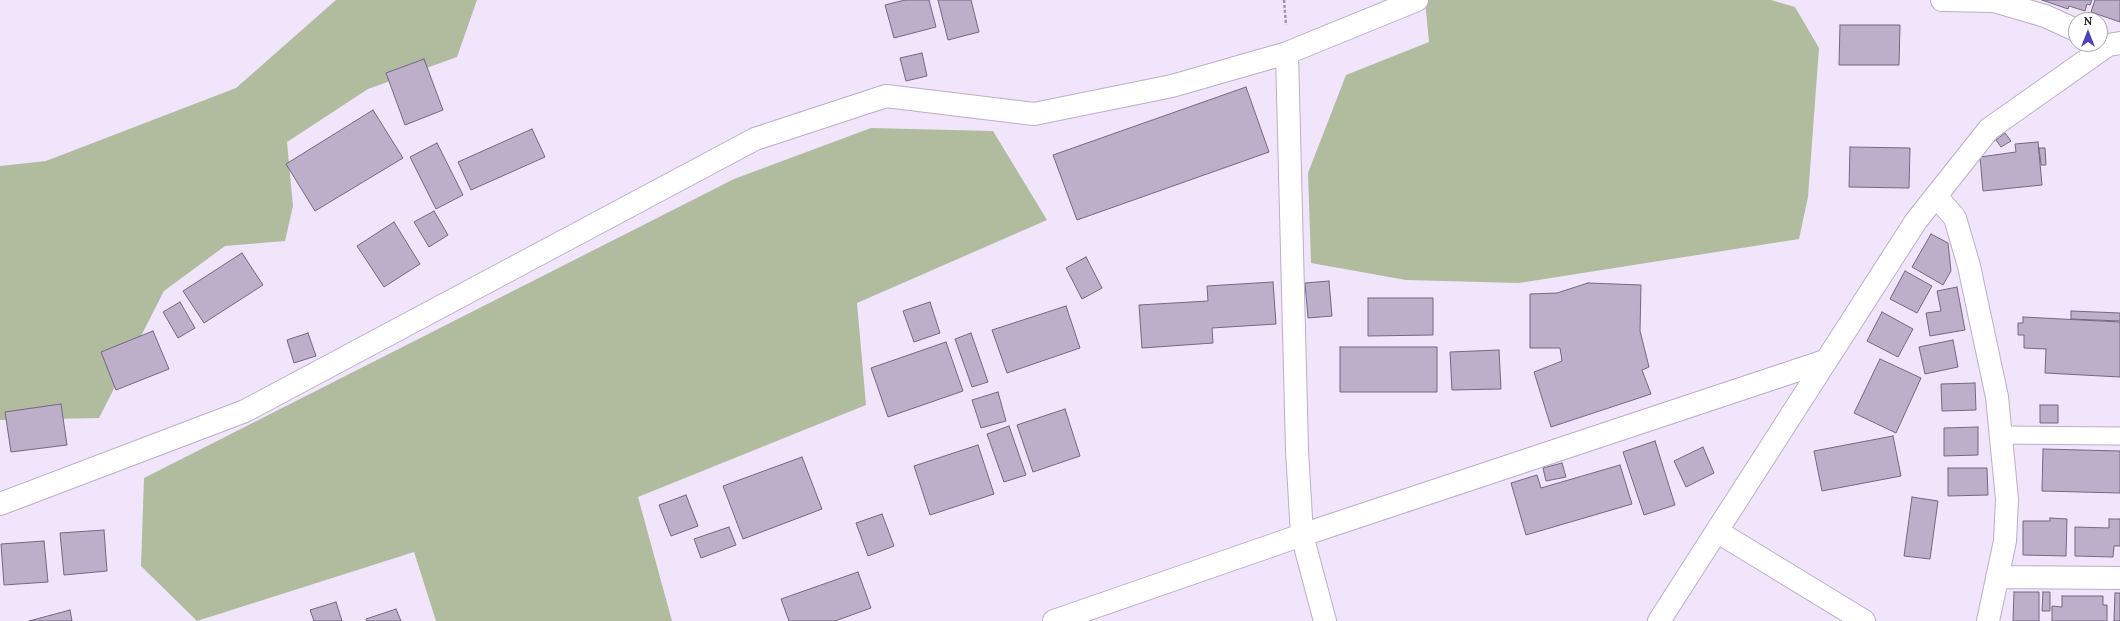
<!DOCTYPE html>
<html>
<head>
<meta charset="utf-8">
<style>
  body { margin:0 }
  #map { position:relative; width:2120px; height:621px; overflow:hidden; background:#f0e5fb; font-family:Lora,serif }
  canvas { display:block }
  .north { position:absolute; left:2068px; top:12px; width:40px; height:40px; box-sizing:border-box; background:#fff; border:1px solid #a9a7ab; border-radius:50%; rotate:0deg; font-size:11px; font-weight:700; line-height:16px; text-align:center; color:#28222d }
  .north::after { content:''; display:block; margin:auto; width:14px; height:18px; background:#4f41b8; clip-path:polygon(50% 0,100% 100%,50% 72%,0 100%) }
</style>
</head>
<body>
<div id="map">
<canvas width="2120" height="621"></canvas>
<div class="north">N</div>
</div>
<script>
const ctx = document.querySelector('canvas').getContext('2d');
ctx.lineJoin = 'round';
function fillPath(path, color) {
  ctx.fillStyle = color;
  ctx.fill(path, 'evenodd');
}
function poly(rows) {
  const path = new Path2D();
  for (const r of rows) {
    path.moveTo(r[0], r[1]);
    for (let i = 2; i < r.length; i += 2) path.lineTo(r[i], r[i + 1]);
  }
  return path;
}
function trace(path, color, width, dash) {
  ctx.strokeStyle = color;
  ctx.lineWidth = width;
  ctx.lineCap = dash ? 'butt' : 'round';
  ctx.setLineDash(dash || []);
  ctx.stroke(path);
}
fillPath(poly([
  [336,0,477,0,457,57,368,89,287,142,293,206,285,241,225,246,164,291,99,418,0,420,0,166,46,161,236,88],
  [1425,0,1771,0,1795,7,1819,48,1808,197,1799,239,1519,283,1406,280,1311,263,1308,173,1346,75,1429,42],
  [871,128,993,131,1047,220,857,303,866,405,638,497,672,621,436,621,414,552,197,621,141,566,144,478,734,179]
]), '#b1bc9f');
const building = poly([
  [905,0,929,0,936,27,894,38,885,5,905,0],
  [938,0,971,0,979,32,948,40,938,0],
  [2042,0,2092,0,2090,5,2087,4,2085,11,2069,6,2068,9,2042,0],
  [2095,0,2120,0,2120,22,2091,12,2095,0],
  [1840,25,1900,25,1899,65,1839,65,1840,25],
  [922,53,927,76,906,81,900,58,922,53],
  [424,59,443,110,405,125,386,73,424,59],
  [1246,87,1269,152,1077,220,1053,155,1246,87],
  [373,110,403,158,315,211,286,164,373,110],
  [532,129,545,157,471,190,458,162,532,129],
  [2005,133,2011,141,2001,147,1996,140,2005,133],
  [2038,142,2042,185,1983,191,1980,157,2016,152,2015,144,2038,142],
  [437,143,463,195,436,209,410,157,437,143],
  [1850,147,1910,148,1909,188,1849,187,1850,147],
  [2039,148,2045,148,2046,165,2041,165,2039,148],
  [434,211,448,235,429,247,414,222,434,211],
  [394,222,420,264,384,287,357,246,394,222],
  [1931,234,1948,243,1951,271,1943,285,1912,267,1931,234],
  [242,253,263,285,204,323,183,291,242,253],
  [1086,257,1102,288,1082,299,1066,268,1086,257],
  [1905,271,1932,286,1917,313,1890,299,1905,271],
  [1329,281,1332,316,1308,318,1305,283,1329,281],
  [1273,282,1276,324,1212,328,1213,343,1142,348,1139,305,1208,301,1207,286,1273,282],
  [1588,283,1641,285,1640,331,1649,367,1642,370,1651,394,1551,427,1534,372,1562,361,1560,348,1530,348,1530,294,1557,293,1588,283],
  [1957,287,1965,330,1930,336,1926,313,1941,311,1937,291,1957,287],
  [1368,298,1433,298,1433,335,1368,336,1368,298],
  [180,302,195,328,178,338,163,312,180,302],
  [930,302,940,333,914,342,903,311,930,302],
  [1066,306,1080,348,1007,373,992,330,1066,306],
  [2071,311,2120,313,2120,321,2071,319,2071,311],
  [1882,312,1913,329,1898,357,1867,341,1882,312],
  [2023,317,2120,322,2120,377,2045,373,2046,349,2024,348,2024,335,2018,335,2018,323,2023,323,2023,317],
  [153,331,169,369,116,390,101,352,153,331],
  [308,333,316,356,294,363,287,340,308,333],
  [971,333,988,382,972,387,955,339,971,333],
  [1953,340,1958,367,1925,374,1919,347,1953,340],
  [946,342,963,391,888,417,871,368,946,342],
  [1340,347,1437,347,1437,392,1340,392,1340,347],
  [1499,350,1501,389,1452,390,1450,352,1499,350],
  [1880,359,1921,378,1896,433,1854,413,1880,359],
  [1975,383,1976,410,1942,411,1941,384,1975,383],
  [998,392,1006,421,981,428,972,400,998,392],
  [61,404,67,445,11,452,5,412,61,404],
  [2040,405,2058,405,2058,423,2040,423,2040,405],
  [1065,409,1080,456,1033,472,1017,425,1065,409],
  [1009,426,1026,475,1004,482,987,434,1009,426],
  [1978,427,1978,455,1944,456,1944,428,1978,427],
  [1893,436,1901,476,1822,491,1814,451,1893,436],
  [1655,441,1675,505,1644,515,1623,452,1655,441],
  [978,445,994,494,930,515,914,466,978,445],
  [1703,447,1714,473,1686,487,1674,461,1703,447],
  [2043,449,2120,451,2120,493,2042,491,2043,449],
  [802,457,822,509,743,539,723,486,802,457],
  [1562,463,1566,477,1546,481,1543,468,1562,463],
  [1620,465,1632,504,1526,535,1511,483,1537,475,1541,488,1620,465],
  [1948,468,1987,468,1988,495,1948,496,1948,468],
  [686,495,698,526,671,536,659,505,686,495],
  [1912,497,1938,501,1930,559,1904,556,1912,497],
  [882,514,894,546,868,556,856,523,882,514],
  [2050,518,2067,519,2066,556,2023,555,2023,521,2050,521,2050,518],
  [2109,519,2120,519,2120,546,2114,546,2113,557,2075,556,2075,527,2109,528,2109,519],
  [729,527,736,545,701,558,694,539,729,527],
  [104,530,107,571,64,575,60,533,104,530],
  [44,541,48,582,4,585,1,544,44,541],
  [858,572,871,608,835,621,789,621,781,599,858,572],
  [2014,592,2039,592,2039,621,2013,621,2014,592],
  [2043,592,2050,592,2050,611,2042,611,2043,592],
  [2115,593,2120,593,2120,621,2114,621,2115,593],
  [2062,596,2103,596,2103,605,2107,605,2107,621,2052,621,2052,606,2062,607,2062,596],
  [336,602,342,621,314,621,310,610,336,602],
  [396,609,401,621,367,621,366,619,396,609],
  [70,610,72,621,29,621,70,610]
]);
fillPath(building, '#bdafca');
trace(building, '#74677f', 1);
const lane = poly([
  [2001,435,2120,436]
]);
const street = poly([
  [1942,0,1994,1,2045,16,2076,30],
  [1287,53,1297,450,1302,535,1325,621],
  [1936,196,1955,218,1969,266,1997,397,2007,499,2005,541,1988,621],
  [0,504,245,411,755,139,886,96,1034,114,1172,86,1287,53,1417,0],
  [1718,532,1864,621],
  [1302,535,1825,361],
  [1997,577,2120,578]
]);
const secondary = poly([
  [1054,621,1302,535],
  [1659,621,1916,221,1989,129,2108,45,2120,43]
]);
trace(lane, '#bcaec9', 19);
trace(street, '#bcaec9', 24);
trace(secondary, '#bcaec9', 24);
trace(poly([
  [1284,0,1286,25]
]), '#9c93a5', 2.5, [3, 2]);
trace(lane, '#fff', 17);
trace(street, '#fff', 22);
trace(secondary, '#fff', 22);
</script>
</body>
</html>
